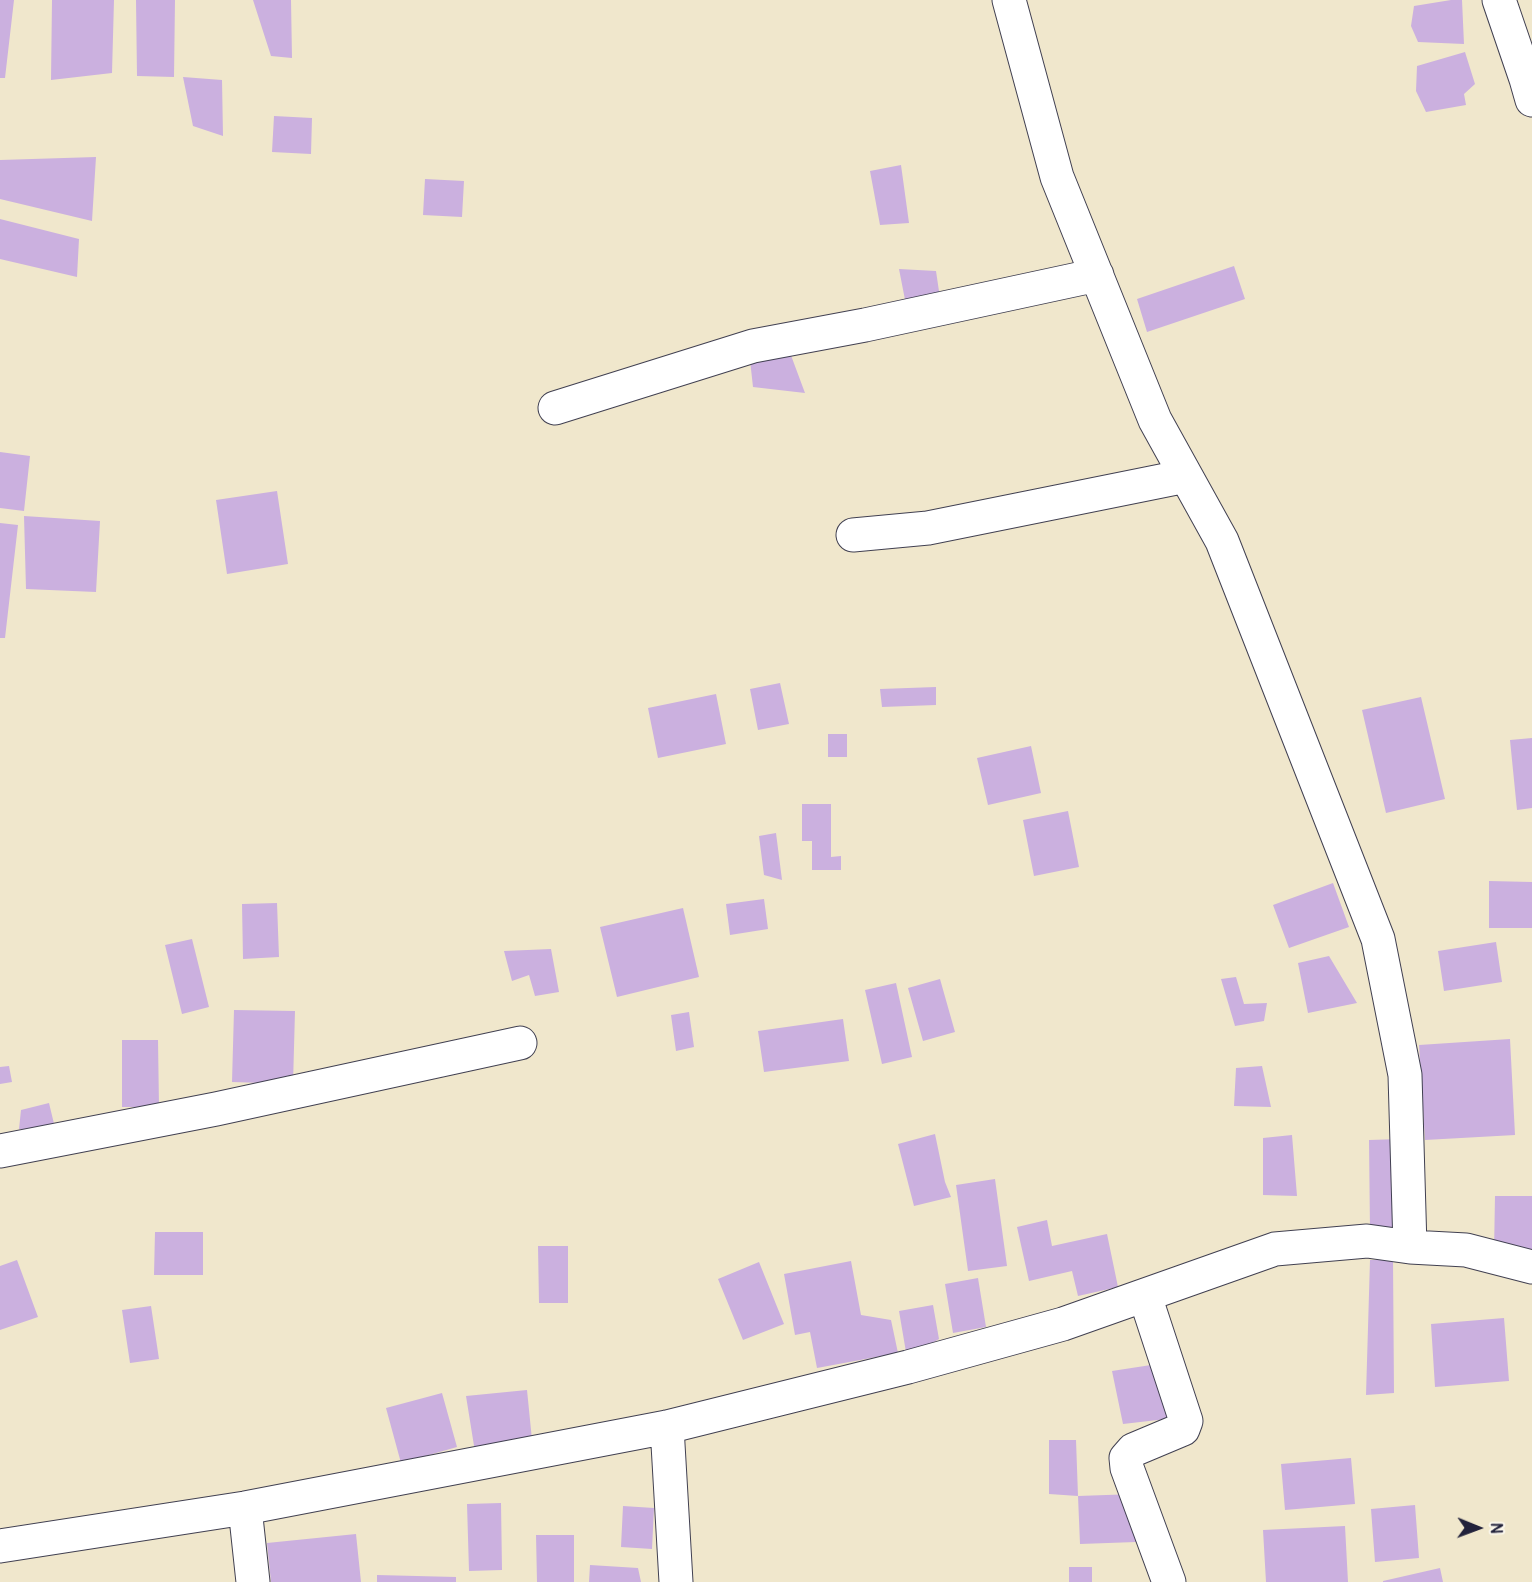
<!DOCTYPE html>
<html>
<head>
<meta charset="utf-8">
<style>
  body { margin:0 }
  #map { position:relative; width:1532px; height:1582px; overflow:hidden; background:#f0e7cc; font-family:Pangolin,sans-serif }
  canvas { display:block }
  .north { position:absolute; left:1448px; top:1498px; width:60px; height:60px; -webkit-text-stroke:4px #fbf7ec; paint-order:stroke; rotate:91deg; font-size:16px; font-weight:700; line-height:24px; text-align:center; color:#22223b }
  .north::after { content:''; display:block; margin:auto; width:21px; height:27px; background:#22223b; clip-path:polygon(50% 0,100% 100%,50% 72%,0 100%) }
</style>
</head>
<body>
<div id="map">
<canvas width="1532" height="1582"></canvas>
<div class="north">N</div>
</div>
<script>
const ctx = document.querySelector('canvas').getContext('2d');
ctx.lineJoin = 'round';
function fillPath(path, color) {
  ctx.fillStyle = color;
  ctx.fill(path, 'evenodd');
}
function poly(rows) {
  const path = new Path2D();
  for (const r of rows) {
    path.moveTo(r[0], r[1]);
    for (let i = 2; i < r.length; i += 2) path.lineTo(r[i], r[i + 1]);
  }
  return path;
}
function trace(path, color, width, dash) {
  ctx.strokeStyle = color;
  ctx.lineWidth = width;
  ctx.lineCap = dash ? 'butt' : 'round';
  ctx.setLineDash(dash || []);
  ctx.stroke(path);
}
fillPath(poly([
  [0,0,14,0,5,78,0,78],
  [52,0,114,0,112,73,51,80],
  [136,0,175,0,174,77,137,76],
  [253,0,291,0,292,58,271,56],
  [1451,0,1462,0,1464,44,1418,42,1411,26,1414,6],
  [1465,52,1475,84,1464,94,1466,105,1426,112,1416,91,1417,66],
  [183,77,222,80,223,136,193,126],
  [274,116,312,118,311,154,272,152],
  [96,157,92,221,0,199,0,160],
  [901,165,909,223,880,225,870,171],
  [425,179,464,181,462,217,423,215],
  [0,219,79,239,77,277,0,259],
  [1234,266,1245,299,1147,332,1137,299],
  [899,269,936,271,940,298,907,310],
  [789,350,805,393,753,387,749,351],
  [0,452,30,456,24,511,0,508],
  [277,491,288,564,227,574,216,500],
  [24,516,100,521,96,592,26,589],
  [0,523,18,525,5,638,0,638],
  [780,683,789,724,758,730,750,689],
  [936,687,936,705,882,707,880,689],
  [716,694,726,744,658,758,648,708],
  [1421,697,1445,799,1386,813,1362,710],
  [828,734,847,734,847,757,828,757],
  [1532,738,1532,808,1517,810,1510,740],
  [1031,746,1041,793,988,805,977,758],
  [802,804,831,804,831,857,841,856,841,870,812,870,812,841,802,841],
  [1068,811,1079,867,1034,876,1023,820],
  [776,833,782,880,764,875,759,836],
  [1489,881,1532,882,1532,928,1489,928],
  [1333,883,1349,927,1289,948,1273,905],
  [764,899,768,929,730,935,726,904],
  [277,903,279,957,243,959,242,904],
  [683,908,699,977,617,997,600,927],
  [192,939,209,1007,182,1014,165,945],
  [1496,942,1502,982,1444,991,1438,951],
  [551,949,559,992,535,996,529,975,512,981,504,951],
  [1329,956,1357,1003,1308,1013,1298,963],
  [1236,977,1244,1004,1267,1003,1264,1021,1235,1026,1221,979],
  [940,979,955,1032,923,1041,908,988],
  [896,983,912,1057,882,1064,865,990],
  [234,1010,295,1011,293,1084,232,1082],
  [689,1012,694,1047,676,1051,671,1015],
  [843,1019,849,1061,764,1072,758,1031],
  [1510,1039,1515,1135,1425,1140,1419,1045],
  [122,1040,158,1040,159,1107,122,1107],
  [9,1066,12,1082,0,1084,0,1067],
  [1262,1066,1271,1107,1234,1106,1236,1068],
  [49,1103,56,1132,19,1129,21,1110],
  [935,1134,945,1182,951,1197,914,1206,898,1144],
  [1292,1135,1297,1196,1263,1195,1263,1138],
  [1401,1139,1402,1231,1370,1231,1369,1140],
  [995,1179,1007,1266,968,1271,956,1185],
  [1495,1196,1532,1196,1532,1253,1494,1252],
  [1047,1220,1052,1246,1107,1234,1118,1287,1078,1296,1072,1271,1029,1281,1017,1227],
  [155,1232,203,1232,203,1275,154,1275],
  [538,1246,568,1246,568,1303,539,1303],
  [17,1260,38,1317,0,1330,0,1266],
  [1370,1260,1393,1260,1394,1393,1366,1395],
  [851,1261,861,1315,891,1320,898,1353,817,1368,810,1332,795,1335,784,1274],
  [759,1262,784,1324,743,1340,718,1279],
  [978,1278,986,1327,953,1333,945,1284],
  [933,1305,939,1339,907,1358,899,1311],
  [151,1306,159,1359,130,1363,122,1310],
  [1504,1318,1509,1381,1435,1387,1431,1324],
  [1164,1363,1175,1418,1123,1424,1112,1371],
  [527,1390,532,1440,475,1452,466,1396],
  [442,1393,457,1447,401,1463,386,1408],
  [1049,1440,1076,1440,1078,1496,1049,1494],
  [1351,1458,1355,1504,1285,1510,1281,1464],
  [1135,1494,1136,1542,1080,1544,1078,1496],
  [501,1503,502,1570,469,1571,467,1504],
  [1415,1505,1419,1558,1375,1562,1371,1509],
  [623,1506,654,1508,652,1549,621,1547],
  [1345,1526,1348,1582,1266,1582,1263,1530],
  [356,1534,361,1582,271,1582,267,1543],
  [536,1535,574,1535,574,1582,537,1582],
  [590,1565,638,1568,641,1582,589,1582],
  [1069,1567,1092,1567,1092,1582,1069,1582],
  [1440,1568,1443,1582,1383,1582,1383,1581],
  [377,1575,456,1577,456,1582,377,1582]
]), '#cbb0df');
const minor = poly([
  [1009,0,1057,177,1155,420,1222,541,1378,939,1405,1075,1410,1247],
  [1499,0,1526,79,1532,100],
  [555,408,753,346,865,325,1097,275],
  [853,535,928,528,1186,476],
  [0,1151,216,1109,520,1043],
  [1145,1296,1186,1421,1183,1429,1133,1450,1126,1458,1127,1468,1169,1582],
  [667,1427,676,1582],
  [245,1508,253,1582],
  [0,1546,245,1508,667,1427,908,1367,1063,1324,1275,1249,1367,1241,1410,1247,1466,1250,1532,1267]
]);
trace(minor, '#414051', 35);
trace(minor, '#fff', 33);
</script>
</body>
</html>
